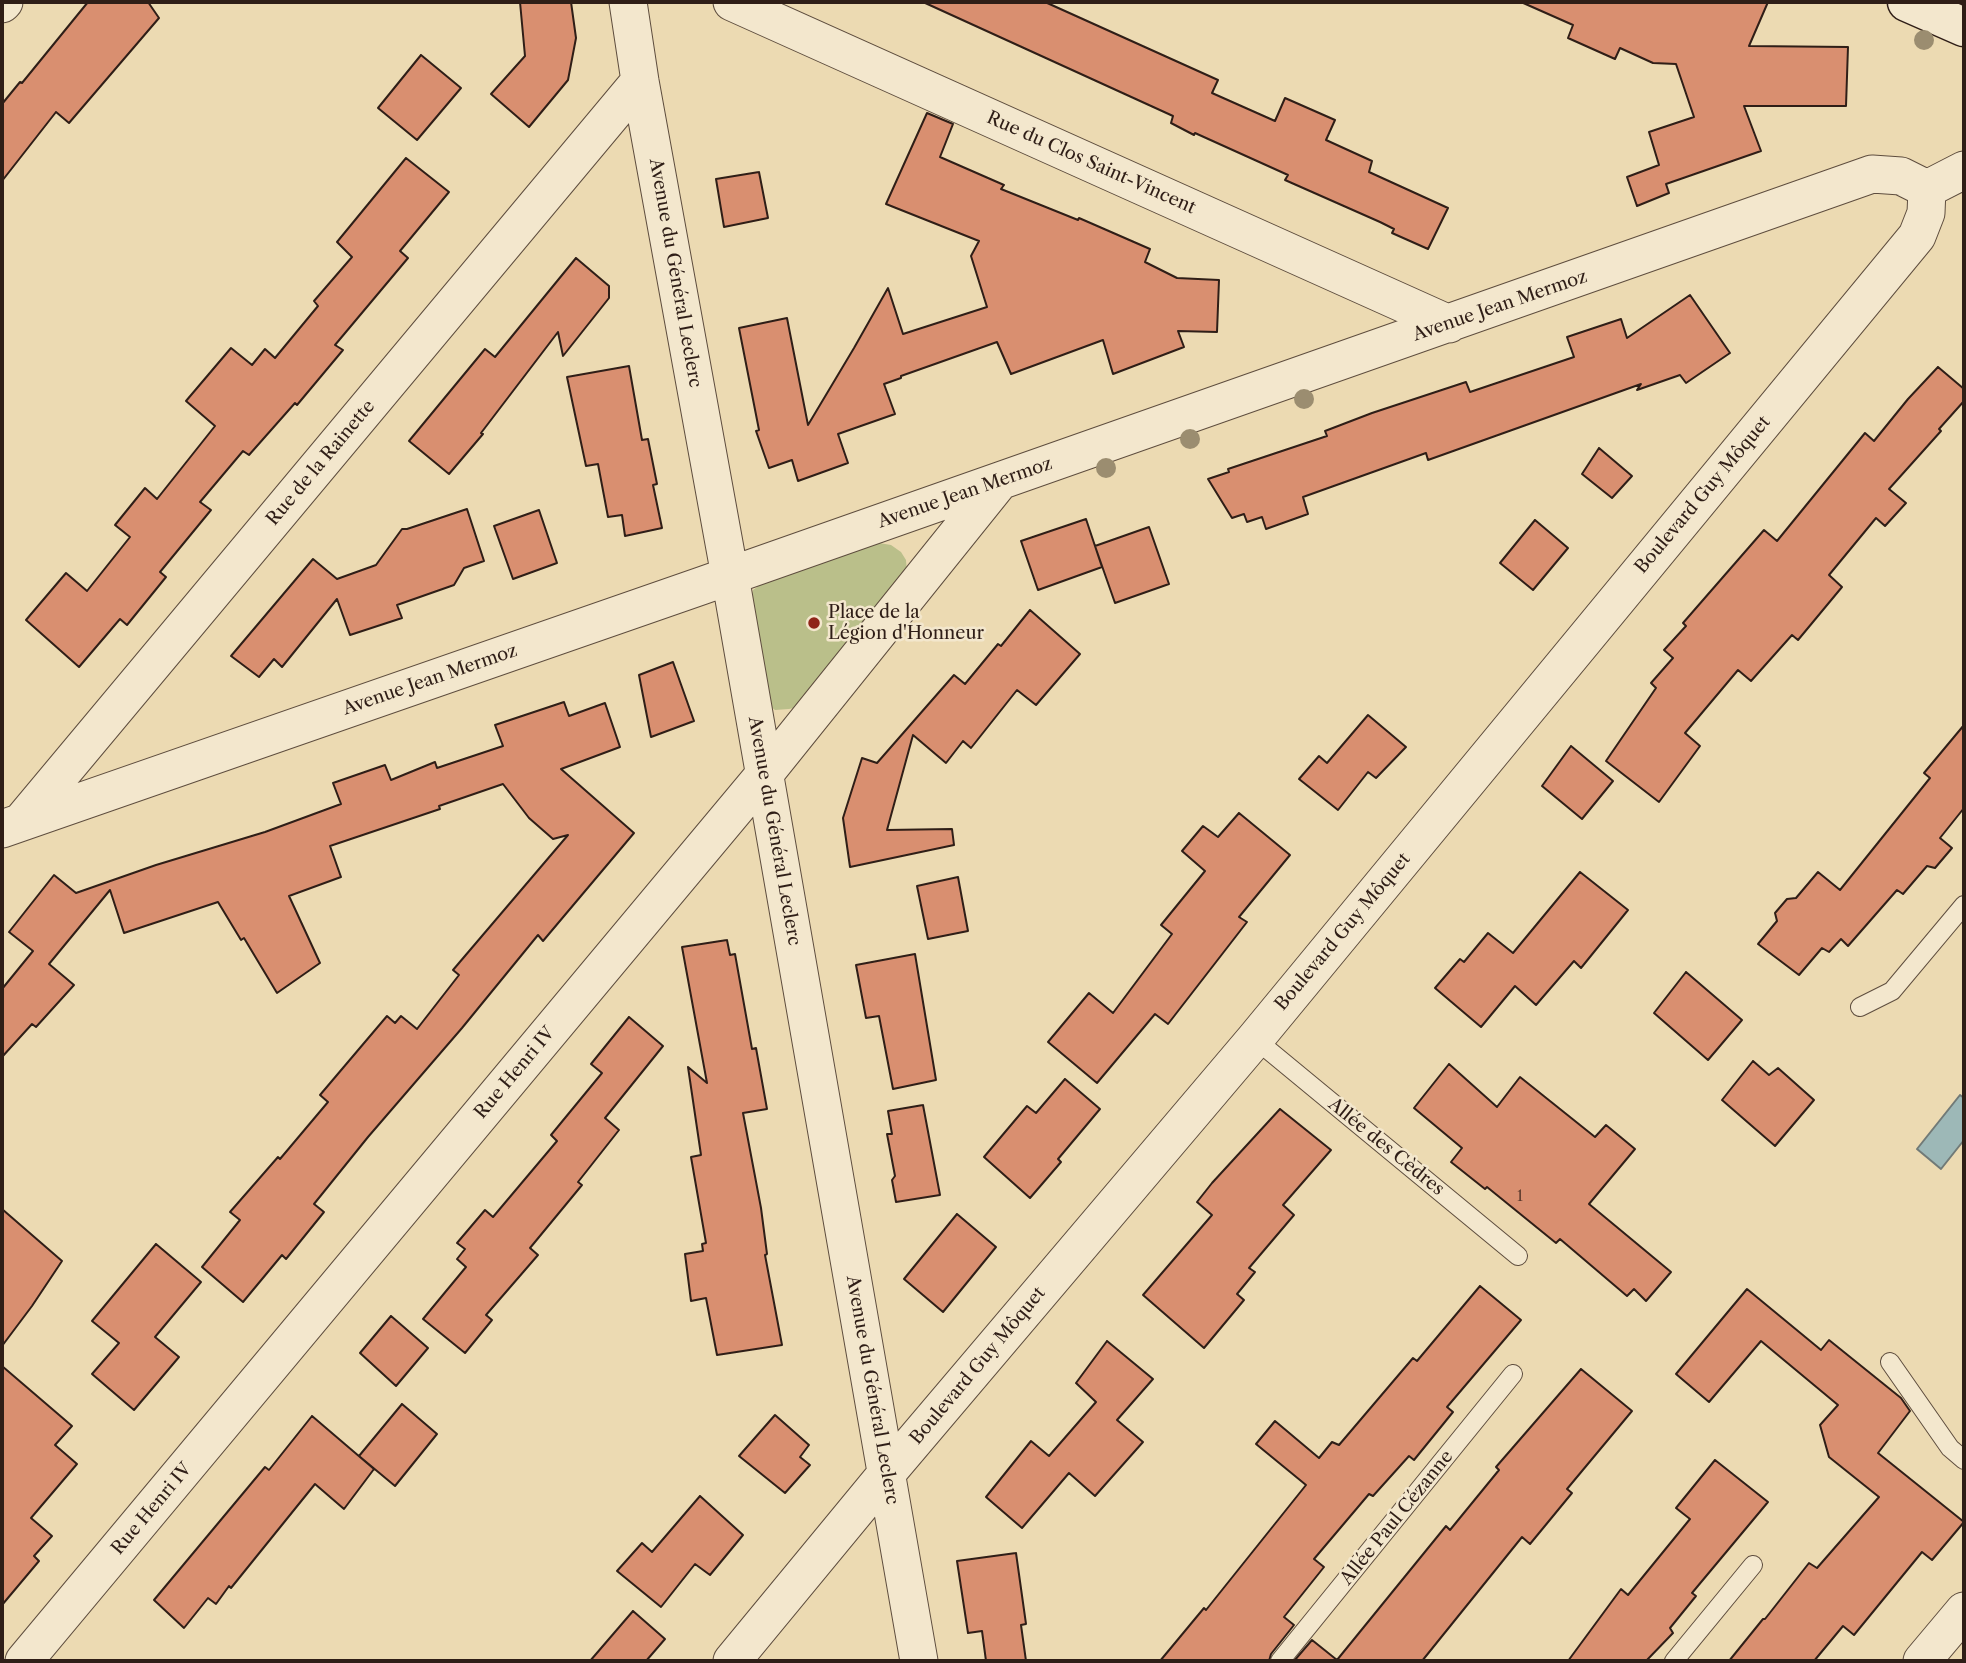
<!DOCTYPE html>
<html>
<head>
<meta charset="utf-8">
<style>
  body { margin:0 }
  #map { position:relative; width:1966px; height:1663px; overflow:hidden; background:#ecdab2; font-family:"Libre Caslon Text",serif }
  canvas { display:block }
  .frame { position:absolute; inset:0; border:4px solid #2f1e17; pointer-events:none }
</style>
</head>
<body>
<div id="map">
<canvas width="1966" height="1663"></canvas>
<div class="frame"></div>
</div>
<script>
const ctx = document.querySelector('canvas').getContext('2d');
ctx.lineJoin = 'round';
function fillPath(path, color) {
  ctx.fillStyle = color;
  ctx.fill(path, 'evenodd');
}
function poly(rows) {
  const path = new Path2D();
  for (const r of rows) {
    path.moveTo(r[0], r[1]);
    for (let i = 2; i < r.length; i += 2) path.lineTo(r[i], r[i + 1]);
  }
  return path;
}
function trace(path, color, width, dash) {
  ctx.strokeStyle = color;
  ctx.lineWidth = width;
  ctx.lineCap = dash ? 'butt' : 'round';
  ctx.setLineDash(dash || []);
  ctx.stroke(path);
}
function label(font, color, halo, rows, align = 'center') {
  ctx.font = font + ' "Libre Caslon Text",serif';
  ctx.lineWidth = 5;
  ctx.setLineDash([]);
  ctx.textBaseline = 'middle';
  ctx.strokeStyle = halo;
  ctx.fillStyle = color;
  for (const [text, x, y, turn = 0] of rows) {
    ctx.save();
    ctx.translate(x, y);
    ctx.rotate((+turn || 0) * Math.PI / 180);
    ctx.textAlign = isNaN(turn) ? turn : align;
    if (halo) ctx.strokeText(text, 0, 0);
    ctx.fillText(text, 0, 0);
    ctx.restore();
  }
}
fillPath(poly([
  [879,543,891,545,901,552,906,560,907,573,799,707,789,709,775,710,767,704,751,598,753,590,760,585]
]), '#babf8a');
const water = poly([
  [1960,1095,1964,1098,1964,1140,1941,1169,1917,1149,1960,1095]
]);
fillPath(water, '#9db8b7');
trace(water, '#717a77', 2);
const building = poly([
  [88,2,148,2,159,18,69,123,56,112,2,181,2,104,20,82,22,83,88,2],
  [520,2,571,2,576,38,568,80,529,127,491,94,525,56,520,2],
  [923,2,1045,2,1218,80,1212,93,1275,121,1285,98,1335,120,1326,140,1372,161,1369,172,1448,208,1428,249,1392,233,1394,229,1380,222,1285,180,1288,175,1195,133,1194,135,1171,123,1173,116,923,2],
  [1521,2,1768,2,1749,46,1848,47,1846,106,1744,106,1761,151,1666,184,1669,193,1637,206,1627,177,1659,165,1649,132,1694,117,1676,64,1653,63,1620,48,1615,59,1568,38,1573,25,1521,2],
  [421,55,461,88,417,140,378,108,421,55],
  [927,113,953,124,940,157,1004,185,1001,189,1078,220,1079,218,1150,249,1145,262,1177,278,1219,280,1217,332,1178,331,1184,347,1113,374,1103,340,1011,374,997,342,901,376,901,378,884,384,895,414,838,434,848,463,798,481,792,460,769,468,756,431,759,430,739,328,787,318,808,425,854,348,888,288,903,334,987,307,971,256,979,241,886,204,927,113],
  [406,158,449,192,400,251,408,258,335,345,343,350,297,405,295,403,249,455,243,451,200,502,211,510,160,572,166,577,127,625,120,619,79,667,26,620,66,573,87,591,130,537,115,525,145,488,157,499,215,426,186,401,231,348,252,365,265,349,275,358,318,306,314,301,352,257,337,242,406,158],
  [759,172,768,218,724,227,716,179,759,172],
  [576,258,609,286,609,298,563,356,558,332,481,433,483,434,449,474,409,441,485,349,495,357,576,258],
  [1690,295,1730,353,1686,383,1680,375,1637,390,1641,384,1428,460,1426,453,1303,497,1308,514,1266,529,1262,517,1247,522,1244,514,1232,518,1208,479,1229,472,1228,469,1327,436,1325,431,1372,413,1466,382,1470,392,1574,357,1567,337,1621,319,1627,338,1690,295],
  [629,366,642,440,648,439,657,484,653,485,662,528,625,536,622,515,608,517,598,464,586,466,567,377,629,366],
  [1938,367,1964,389,1964,401,1939,429,1941,431,1889,489,1906,503,1885,526,1876,518,1829,575,1842,587,1798,640,1792,635,1751,681,1738,670,1685,733,1700,746,1659,802,1606,761,1656,688,1651,683,1673,658,1664,650,1686,626,1683,623,1764,530,1777,541,1865,433,1874,441,1908,399,1938,367],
  [1599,448,1632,476,1612,498,1582,474,1599,448],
  [467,509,484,561,464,568,454,585,397,605,402,618,350,635,337,599,282,667,274,659,259,677,231,656,313,559,337,579,376,565,402,529,407,529,467,509],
  [539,510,557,563,513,579,494,526,539,510],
  [1086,519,1102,567,1038,590,1021,541,1086,519],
  [1535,520,1568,548,1533,590,1500,563,1535,520],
  [1149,527,1169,584,1115,603,1095,546,1149,527],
  [1030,610,1080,654,1036,705,1017,690,971,748,963,741,946,763,913,735,887,830,952,829,954,845,850,867,843,818,862,758,877,763,954,675,965,684,998,644,1001,646,1030,610],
  [673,662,694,721,651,737,639,675,673,662],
  [564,702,569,716,605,703,620,747,561,769,634,833,543,941,538,935,462,1028,368,1137,314,1204,324,1212,286,1259,282,1255,243,1302,202,1267,240,1220,230,1212,278,1157,280,1159,328,1102,320,1095,387,1016,395,1023,401,1016,417,1029,459,975,453,970,568,835,553,839,529,818,503,784,439,806,440,809,330,846,341,877,289,896,320,963,277,993,244,938,241,940,218,902,124,933,110,890,49,964,74,985,36,1027,32,1024,2,1057,2,989,33,951,9,932,54,875,76,893,156,865,265,832,341,804,333,783,385,765,391,780,435,762,437,768,503,746,495,725,564,702],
  [1368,715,1406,747,1376,778,1368,772,1338,810,1299,779,1319,756,1327,763,1368,715],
  [1964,725,1964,808,1940,838,1952,848,1935,868,1927,866,1903,894,1897,890,1848,946,1841,939,1829,952,1822,948,1799,975,1758,944,1777,921,1775,913,1787,899,1796,898,1818,872,1840,890,1930,778,1924,773,1964,725],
  [1571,746,1613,781,1582,819,1542,786,1571,746],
  [1239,813,1290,855,1239,917,1247,922,1168,1024,1155,1014,1097,1083,1048,1042,1089,993,1113,1013,1172,934,1161,925,1205,871,1182,851,1203,826,1218,837,1239,813],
  [1580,872,1628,910,1581,968,1574,961,1536,1005,1515,986,1481,1027,1435,988,1460,959,1464,962,1488,933,1513,953,1580,872],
  [958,877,968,931,928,939,917,886,958,877],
  [727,940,730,955,735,954,752,1049,756,1048,767,1109,743,1113,761,1208,767,1254,765,1255,782,1345,717,1355,706,1298,691,1301,685,1254,703,1251,702,1244,706,1243,691,1157,701,1155,688,1067,707,1083,682,947,727,940],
  [915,954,936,1080,893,1089,879,1016,866,1018,856,965,915,954],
  [1686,972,1742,1020,1708,1060,1654,1013,1686,972],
  [629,1017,663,1046,605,1118,619,1130,578,1182,582,1185,530,1248,538,1255,486,1315,492,1320,465,1353,423,1319,466,1267,457,1259,465,1249,457,1243,485,1210,493,1217,557,1141,551,1135,602,1073,591,1064,629,1017],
  [1753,1061,1769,1075,1778,1068,1814,1100,1775,1146,1722,1100,1753,1061],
  [1449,1064,1497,1107,1520,1077,1595,1137,1606,1125,1635,1149,1589,1204,1671,1272,1646,1301,1634,1289,1627,1296,1560,1239,1556,1243,1487,1187,1485,1189,1451,1162,1462,1148,1414,1108,1449,1064],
  [1065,1079,1100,1109,1058,1159,1061,1162,1030,1198,984,1157,1027,1106,1036,1113,1065,1079],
  [923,1105,940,1195,896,1202,892,1180,895,1176,887,1134,892,1134,888,1111,923,1105],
  [1280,1109,1331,1150,1283,1205,1294,1215,1249,1268,1255,1272,1237,1294,1244,1300,1204,1348,1143,1295,1212,1215,1197,1202,1212,1183,1280,1109],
  [2,1209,62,1261,32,1306,2,1346,2,1209],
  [957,1214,996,1247,943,1312,904,1279,957,1214],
  [156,1244,201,1282,155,1337,179,1357,134,1410,92,1374,119,1343,92,1321,156,1244],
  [1480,1286,1521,1320,1447,1407,1453,1412,1414,1460,1409,1456,1373,1496,1369,1494,1314,1559,1324,1567,1284,1617,1294,1625,1271,1654,1269,1661,1160,1661,1204,1608,1206,1610,1306,1485,1256,1444,1275,1421,1319,1458,1332,1442,1339,1445,1413,1358,1417,1361,1480,1286],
  [1747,1289,1821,1350,1829,1340,1901,1398,1910,1411,1878,1453,1964,1522,1932,1560,1922,1552,1854,1635,1843,1626,1814,1661,1729,1661,1763,1619,1765,1619,1809,1563,1817,1568,1879,1497,1829,1457,1820,1425,1838,1405,1761,1341,1709,1402,1676,1374,1747,1289],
  [391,1316,428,1348,396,1386,360,1353,391,1316],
  [1107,1341,1153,1379,1117,1420,1143,1442,1095,1496,1069,1473,1022,1528,986,1497,1031,1441,1049,1456,1096,1402,1076,1383,1107,1341],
  [2,1366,72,1426,55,1445,77,1464,31,1518,52,1536,34,1556,39,1561,2,1605,2,1366],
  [1581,1369,1632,1411,1567,1489,1572,1493,1530,1544,1522,1537,1422,1661,1294,1661,1312,1640,1337,1660,1446,1526,1450,1530,1499,1470,1496,1467,1581,1369],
  [402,1404,437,1434,395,1486,359,1456,402,1404],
  [775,1415,809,1445,800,1457,810,1465,785,1493,739,1456,775,1415],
  [312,1416,374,1469,344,1509,315,1484,231,1588,229,1586,216,1604,208,1598,184,1628,154,1600,265,1467,269,1470,312,1416],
  [1715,1460,1768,1502,1692,1593,1696,1596,1670,1628,1673,1633,1646,1661,1568,1661,1621,1589,1628,1595,1690,1519,1676,1508,1715,1460],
  [700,1496,743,1535,710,1575,695,1564,661,1607,617,1571,642,1543,652,1552,700,1496],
  [1016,1553,1026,1624,1021,1625,1026,1661,986,1661,982,1631,968,1633,957,1561,1016,1553],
  [633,1611,665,1639,646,1661,590,1661,633,1611]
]);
fillPath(building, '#d98f70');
trace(building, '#2f1e17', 2);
const lane = poly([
  [1860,1007,1892,991,1964,905],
  [1255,1039,1518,1256],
  [1890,1362,1950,1448,1964,1460],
  [1280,1661,1513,1374],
  [1674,1661,1753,1565]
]);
const street = poly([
  [628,2,640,81,730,576,919,1661],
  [732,2,1449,324],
  [2,4,4,2],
  [1927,189,1964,170],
  [21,822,640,81],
  [2,829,701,586,1872,174,1901,176,1927,189],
  [24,1661,763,776,1000,481],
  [732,1661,887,1473,1255,1039,1917,236,1926,213,1927,189],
  [1922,1661,1964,1611]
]);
const secondary = poly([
  [1907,2,1964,27]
]);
trace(lane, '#5e4d3e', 20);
trace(street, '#5e4d3e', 39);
trace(secondary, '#2f1e17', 41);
trace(lane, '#f3e7cd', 18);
trace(street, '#f3e7cd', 37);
trace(secondary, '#f3e7cd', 38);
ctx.fillStyle = '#9b8d70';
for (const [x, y] of [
  [1924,40],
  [1304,399],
  [1190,439],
  [1106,468]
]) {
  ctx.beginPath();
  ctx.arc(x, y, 10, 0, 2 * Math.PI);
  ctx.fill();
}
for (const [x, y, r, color] of [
  [814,623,7,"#8f2418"]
]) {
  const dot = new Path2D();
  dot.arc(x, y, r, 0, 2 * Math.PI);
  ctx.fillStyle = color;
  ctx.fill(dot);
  trace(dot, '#f3e7cd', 2.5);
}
label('14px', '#5a3a2d', null, [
  ["1",1520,1197]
]);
label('18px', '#2f1e17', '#f3e7cd', [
  ["Rue du Clos Saint-Vincent",1091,163,24],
  ["Avenue du Général Leclerc",675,273,80],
  ["Avenue Jean Mermoz",1500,306,-19],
  ["Rue de la Rainette",321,463,-50],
  ["Avenue Jean Mermoz",965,493,-19],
  ["Boulevard Guy Môquet",1703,495,-50],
  ["Avenue Jean Mermoz",430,680,-19],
  ["Avenue du Général Leclerc",774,831,80],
  ["Boulevard Guy Môquet",1343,932,-50],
  ["Rue Henri IV",515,1073,-50],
  ["Allée des Cèdres",1386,1147,39],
  ["Boulevard Guy Môquet",978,1366,-50],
  ["Avenue du Général Leclerc",872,1390,80],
  ["Rue Henri IV",152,1509,-50],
  ["Allée Paul Cézanne",1397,1518,-51]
]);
label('18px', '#2f1e17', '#f3e7cd', [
  ["Place de la",828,613],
  ["Légion d'Honneur",828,634]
], 'left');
</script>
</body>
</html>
